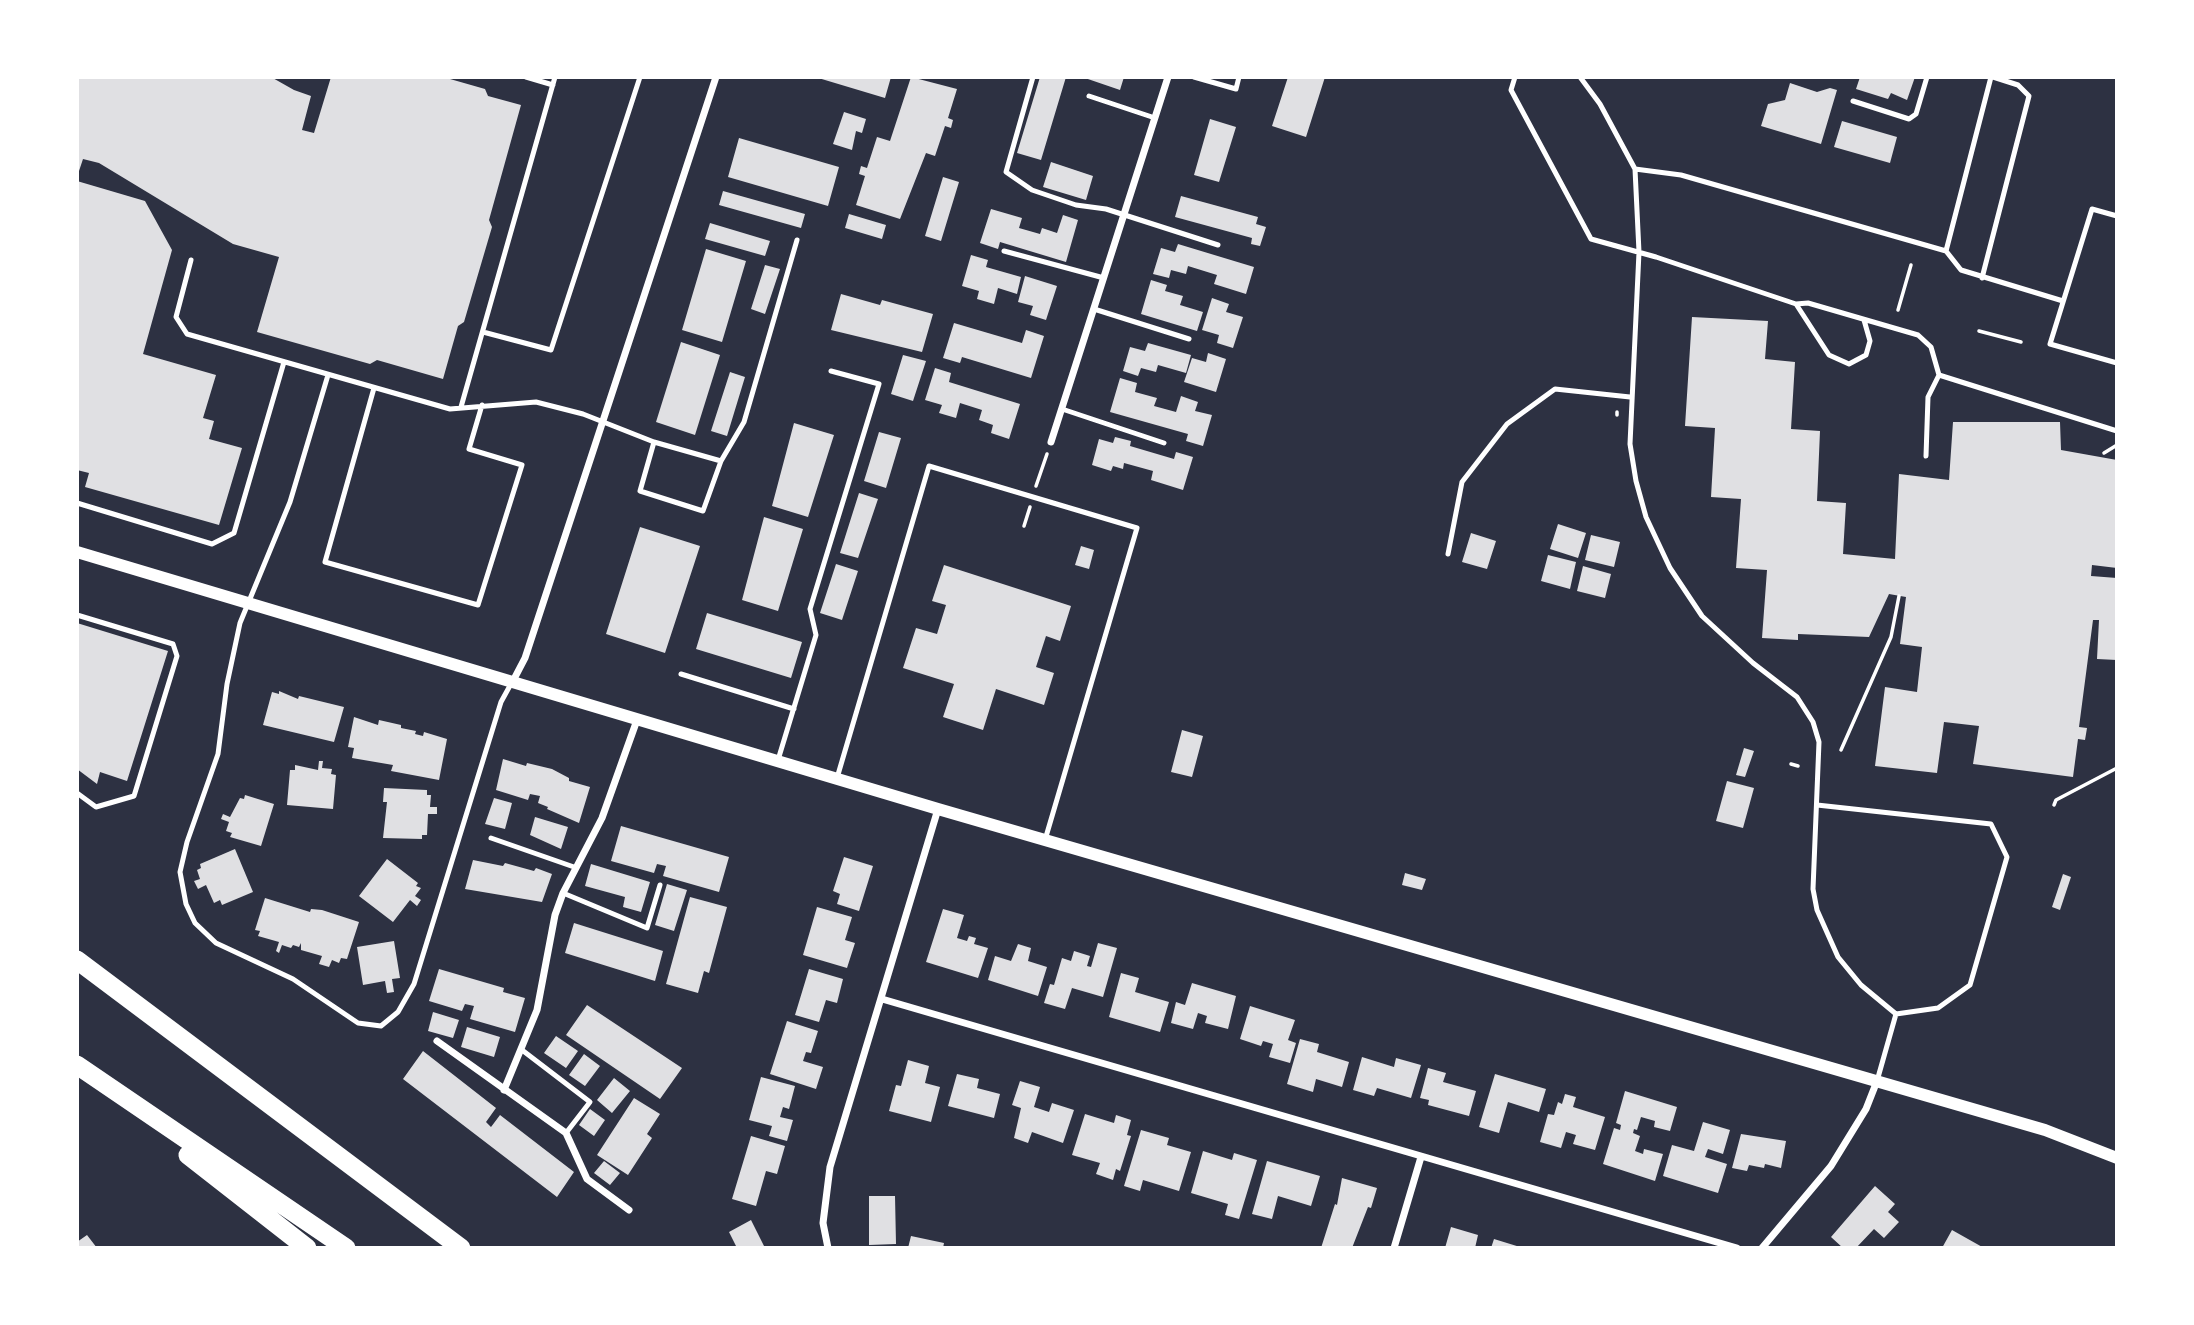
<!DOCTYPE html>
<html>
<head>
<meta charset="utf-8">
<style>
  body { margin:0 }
  #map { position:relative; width:2194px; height:1325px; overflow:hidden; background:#2d3142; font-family:Bitter,serif }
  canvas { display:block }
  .frame { position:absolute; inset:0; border:79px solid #fff; pointer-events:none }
</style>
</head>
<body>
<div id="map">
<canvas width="2194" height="1325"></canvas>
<div class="frame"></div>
</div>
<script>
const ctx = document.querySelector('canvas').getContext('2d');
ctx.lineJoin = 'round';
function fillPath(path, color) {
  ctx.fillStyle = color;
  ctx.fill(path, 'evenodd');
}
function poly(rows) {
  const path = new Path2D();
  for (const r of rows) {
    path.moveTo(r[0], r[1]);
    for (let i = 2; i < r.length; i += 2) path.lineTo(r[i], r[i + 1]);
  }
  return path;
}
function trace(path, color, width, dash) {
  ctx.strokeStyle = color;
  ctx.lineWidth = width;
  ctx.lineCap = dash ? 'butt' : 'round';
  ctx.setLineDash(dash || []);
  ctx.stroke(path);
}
fillPath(poly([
  [77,77,271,77,294,90,311,96,302,130,314,133,331,77,443,77,485,89,488,96,521,105,489,220,492,227,464,322,458,326,443,379,377,360,370,364,257,332,279,257,233,244,99,163,83,159,77,177],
  [815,77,891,77,885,98],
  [911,77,957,89,948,118,953,120,951,128,945,126,935,156,926,153,900,219,856,205,865,176,859,174,861,166,867,168,877,137,890,141],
  [1040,77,1066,77,1041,160,1017,153],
  [1082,77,1124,77,1120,90],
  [1288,77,1325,77,1306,137,1272,126],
  [1860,77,1915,77,1907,100,1891,93,1888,99,1856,89],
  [1790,83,1817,92,1830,88,1837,90,1821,144,1761,126,1768,104,1785,100],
  [844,112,866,119,862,133,856,131,852,150,833,144],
  [1210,119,1236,127,1219,182,1194,175],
  [1842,121,1897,137,1890,163,1834,147],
  [739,138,839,167,828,206,728,177],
  [1051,162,1093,176,1086,200,1043,187],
  [943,177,959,182,941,241,925,236],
  [77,181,145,201,172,250,143,354,216,375,203,418,214,421,209,439,242,448,219,525,85,487,89,473,77,470],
  [723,191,805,214,801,228,719,205],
  [1181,196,1258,217,1256,224,1266,227,1260,246,1251,244,1252,238,1175,217],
  [991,209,1022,218,1019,228,1040,234,1042,228,1057,233,1063,215,1078,220,1066,262,1000,242,998,249,980,243],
  [849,214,886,225,882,239,845,228],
  [710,223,770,241,765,256,705,239],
  [1178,244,1254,267,1246,294,1214,284,1217,275,1188,266,1186,274,1171,270,1169,278,1153,274,1161,248,1175,252],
  [706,249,746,261,722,342,682,330],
  [971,255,988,260,986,267,1021,277,1017,294,998,288,994,304,977,299,979,291,962,286],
  [765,265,780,269,765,314,751,309],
  [1025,276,1057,286,1046,320,1030,315,1033,306,1018,302],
  [1151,280,1167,285,1165,291,1183,296,1180,305,1203,312,1197,331,1141,314],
  [841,294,880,305,882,300,933,314,922,352,831,330],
  [1212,298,1229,304,1226,312,1243,317,1233,348,1217,343,1219,335,1202,330],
  [1692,317,1768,321,1765,359,1795,362,1791,429,1820,431,1817,501,1846,503,1843,554,1895,559,1899,474,1949,480,1953,422,2060,422,2061,450,2117,460,2117,568,2092,565,2091,576,2117,578,2117,660,2097,659,2099,620,2093,620,2079,727,2087,728,2085,740,2078,739,2073,777,1973,764,1979,726,1944,722,1937,773,1875,766,1885,687,1917,692,1922,647,1900,644,1906,597,1889,594,1869,637,1798,634,1798,640,1762,638,1767,570,1736,568,1741,499,1711,497,1715,428,1685,426],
  [954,323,1022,343,1026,330,1044,336,1031,378,962,357,960,363,943,358],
  [681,342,720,355,695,435,656,422],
  [1148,343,1191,355,1186,373,1158,365,1156,372,1141,368,1138,376,1123,371,1130,347,1145,351],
  [1208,353,1226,359,1216,392,1184,382,1192,358,1206,362],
  [903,355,926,361,913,401,891,394],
  [935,368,951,373,949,382,1020,404,1009,439,991,433,993,425,979,420,982,410,960,403,956,418,939,413,942,405,925,400],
  [730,372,745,377,727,436,711,431],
  [1120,378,1137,383,1135,392,1157,398,1154,406,1176,412,1181,396,1198,402,1195,411,1212,415,1203,446,1186,441,1188,434,1110,412],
  [794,423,834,435,808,517,772,506],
  [879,432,901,438,886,488,864,481],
  [1115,437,1131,441,1130,446,1174,459,1176,452,1193,457,1183,490,1151,480,1153,471,1124,463,1123,469,1113,466,1111,471,1092,465,1099,439,1113,443],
  [859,493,878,499,858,558,840,553],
  [764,517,803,529,778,611,742,600],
  [1558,524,1586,533,1578,558,1550,549],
  [640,527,700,546,665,653,606,634],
  [1471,533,1496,541,1487,569,1462,562],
  [1591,535,1620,542,1614,567,1585,560],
  [1081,546,1094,550,1089,569,1075,565],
  [1548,555,1576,562,1570,589,1541,581],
  [836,564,858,571,842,620,820,613],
  [944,565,1071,606,1060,641,1046,636,1036,667,1054,673,1044,705,996,689,983,730,943,717,954,684,903,668,916,628,937,634,946,605,932,601],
  [1583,566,1611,574,1605,598,1577,591],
  [707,613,802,642,791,678,696,649],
  [77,623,168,651,127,781,100,772,97,784,77,769],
  [279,691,298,699,299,696,344,707,334,742,263,725,272,692,279,694],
  [354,717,378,725,379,720,401,725,401,728,416,731,415,734,423,736,424,732,447,739,439,780,391,771,393,765,352,758,354,748,348,747],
  [1182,730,1203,736,1192,777,1171,772],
  [1744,748,1754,751,1745,777,1736,775],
  [503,759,526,766,527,763,552,769,569,778,569,781,590,787,579,823,547,809,548,807,538,803,540,796,530,794,528,800,496,790],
  [319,761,323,761,322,768,332,769,331,774,336,775,333,809,287,805,290,770,295,770,295,765,318,770],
  [1727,781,1754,788,1743,828,1716,821],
  [384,788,427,790,427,795,431,795,430,807,437,807,437,814,428,814,427,835,422,835,422,839,383,838,387,802,383,802],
  [245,795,274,804,261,846,230,837,232,833,226,831,229,822,221,819,223,814,230,817,240,798,244,799],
  [494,798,512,803,505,829,485,824],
  [535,817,568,827,561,849,530,835],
  [621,826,729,857,719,892,663,876,666,866,657,864,654,873,611,861],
  [235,849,253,892,222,905,220,900,214,903,206,885,198,889,194,881,200,879,197,870,201,868,200,864],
  [844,857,873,866,859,911,837,904,840,894,833,891],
  [387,859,418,883,416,886,421,888,415,896,421,900,417,906,410,900,393,922,359,896],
  [473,860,503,866,505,863,534,871,536,868,552,874,542,902,465,889],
  [591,864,650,882,641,912,623,907,625,897,585,886],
  [1405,873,1426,879,1422,890,1402,885],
  [2063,874,2071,877,2060,910,2052,907],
  [667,884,687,890,674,931,655,925],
  [690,897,727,907,709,973,704,971,698,993,666,984],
  [265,898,310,912,311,909,322,910,359,922,347,959,341,958,339,963,332,960,329,967,319,964,322,956,301,950,301,943,299,947,293,945,291,948,282,945,279,953,276,951,279,942,258,936,260,931,255,930],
  [817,907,852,917,845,940,855,943,847,968,803,955],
  [943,909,964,915,957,938,967,941,969,936,976,938,974,944,988,948,978,978,926,962],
  [574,923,663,951,655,981,565,953],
  [394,941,400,978,392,979,394,992,387,993,385,981,363,985,357,947],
  [1098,943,1117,948,1103,997,1072,988,1065,1009,1044,1003,1050,984,1054,985,1062,958,1071,961,1074,951,1090,956,1087,966,1091,967],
  [1018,944,1031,948,1028,961,1047,967,1038,996,988,980,995,956,1011,961],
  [439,969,504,988,503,992,525,998,515,1032,470,1019,474,1006,465,1004,462,1011,429,1001],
  [809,969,843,979,837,1003,826,1000,819,1022,795,1015],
  [1121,973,1139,978,1135,992,1169,1002,1160,1032,1109,1017],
  [1192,983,1236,996,1228,1029,1205,1023,1207,1016,1198,1013,1193,1029,1171,1023,1176,1002,1185,1005],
  [587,1005,682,1068,660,1099,566,1035],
  [1250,1006,1295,1020,1288,1040,1296,1043,1290,1063,1269,1057,1273,1044,1263,1041,1261,1046,1240,1039],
  [433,1012,459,1020,453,1038,428,1031],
  [787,1021,818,1031,811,1053,806,1052,803,1061,823,1067,816,1089,770,1074],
  [467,1027,500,1037,494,1057,461,1047],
  [556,1036,578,1051,566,1068,544,1053],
  [1300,1039,1319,1044,1317,1052,1349,1062,1342,1087,1316,1079,1313,1092,1287,1084],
  [423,1051,496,1108,486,1122,491,1127,500,1115,574,1172,557,1197,403,1079],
  [584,1054,600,1066,585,1086,569,1075],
  [1362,1057,1394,1067,1396,1058,1421,1065,1411,1098,1377,1088,1374,1096,1353,1090],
  [908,1060,929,1066,925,1083,940,1087,931,1122,889,1111,896,1085,901,1086],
  [1428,1068,1446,1073,1443,1082,1476,1091,1469,1116,1428,1105,1429,1100,1420,1098],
  [957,1074,979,1079,977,1088,1000,1094,994,1118,948,1106],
  [1495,1074,1546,1089,1539,1112,1508,1102,1499,1133,1479,1127],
  [761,1077,795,1086,789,1109,783,1107,780,1117,793,1120,787,1141,769,1136,772,1126,749,1120],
  [614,1078,630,1091,612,1113,597,1100],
  [1020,1081,1040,1087,1034,1107,1049,1112,1052,1103,1074,1110,1063,1143,1032,1132,1028,1143,1014,1138,1021,1108,1012,1105],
  [1625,1091,1677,1107,1670,1131,1654,1127,1655,1121,1641,1117,1637,1130,1634,1129,1633,1133,1640,1136,1635,1151,1643,1154,1644,1149,1663,1154,1655,1181,1603,1164,1614,1128,1620,1130,1621,1125,1616,1123],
  [1565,1094,1576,1097,1573,1107,1605,1117,1595,1150,1573,1144,1576,1135,1566,1132,1561,1148,1540,1142,1548,1114,1554,1115,1558,1102,1562,1104],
  [634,1098,660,1114,647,1134,652,1138,628,1175,597,1155],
  [590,1109,605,1120,594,1136,579,1125],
  [1085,1114,1114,1123,1116,1115,1131,1120,1127,1135,1131,1136,1120,1171,1116,1169,1113,1180,1096,1174,1100,1163,1072,1155],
  [1703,1122,1730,1130,1723,1154,1708,1149,1705,1157,1727,1164,1718,1193,1663,1176,1672,1145,1694,1151],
  [1141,1130,1169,1138,1167,1145,1191,1152,1179,1191,1143,1180,1140,1191,1124,1186],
  [1741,1134,1786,1141,1781,1168,1765,1164,1764,1168,1749,1165,1747,1171,1732,1168],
  [751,1136,785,1146,777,1174,766,1171,756,1206,732,1199],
  [1203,1151,1232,1160,1234,1153,1257,1160,1239,1219,1225,1215,1228,1204,1191,1193],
  [604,1161,620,1173,610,1185,594,1173],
  [1267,1161,1320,1176,1311,1206,1278,1196,1272,1219,1252,1214],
  [1342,1178,1377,1188,1371,1208,1368,1207,1352,1248,1321,1248,1335,1204,1337,1205],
  [1875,1186,1895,1204,1888,1212,1899,1222,1884,1238,1874,1229,1856,1248,1843,1248,1831,1237],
  [869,1196,895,1196,896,1244,869,1245],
  [751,1220,765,1248,737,1248,729,1232],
  [1451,1227,1478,1235,1475,1248,1445,1248],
  [1952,1230,1984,1248,1942,1248],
  [87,1235,97,1248,77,1248,77,1242],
  [911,1236,944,1243,943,1248,908,1248],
  [1494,1239,1520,1247,1520,1248,1491,1248]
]), '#e0e0e3');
trace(poly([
  [1898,310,1911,265],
  [1979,331,2021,342],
  [1617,412,1617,415],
  [2104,453,2117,445],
  [1036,486,1047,454],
  [1024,526,1030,507],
  [1841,750,1891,637,1899,596],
  [1791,764,1798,766],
  [2054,805,2056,800,2117,768]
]), '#fff', 3.5);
trace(poly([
  [526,77,553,85],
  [1033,77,1006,172,1032,190,1076,205,1106,209,1218,245],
  [1194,77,1236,89,1239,77],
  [1515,77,1511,90,1591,239,1656,257,1796,304,1829,355,1849,364,1866,355,1870,341,1864,320],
  [1580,77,1600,104,1635,169,1639,252,1630,444,1636,481,1646,517,1670,568,1702,616,1753,663,1797,697,1813,722,1819,742,1813,889,1817,910,1838,957,1861,985,1896,1014],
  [1089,96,1155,118],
  [1853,101,1909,119,1916,114,1927,77],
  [1635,169,1681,175,1946,251,1961,270,2063,301],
  [2117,216,2092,209,2050,344,2117,363],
  [1004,251,1104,278],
  [1946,251,1991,77],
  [191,260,176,317,187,334,450,409,536,402,583,414,654,442,640,491,703,511,721,461,654,442],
  [1982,278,2029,96,2018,85,1993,77],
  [1796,304,1808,303,1918,335,1931,347,1939,375,1928,397,1926,456],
  [1094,309,1189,339],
  [483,332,551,350,640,77],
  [328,375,290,502,240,623,227,684,218,754,187,842,180,872,186,904,195,923,216,943,293,979,358,1023,381,1026,398,1012,414,984,501,702,512,682],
  [1939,375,2117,431],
  [374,388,325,562,478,605,522,465,469,449,482,405],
  [461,407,555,77],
  [1062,409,1164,443],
  [721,461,744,422,797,240],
  [77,503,212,544,234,533,284,362],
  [1448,554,1462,482,1507,424,1555,389,1630,397],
  [77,615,173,644,177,656,134,796,96,807,77,793],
  [681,674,794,709],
  [778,760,816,635,810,609,879,384,831,371],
  [837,778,929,466,1137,528,1045,840],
  [1817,805,1991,824,2007,857,1970,985,1938,1008,1896,1014],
  [491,838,574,867],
  [563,893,647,928,660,885],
  [522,1050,590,1102,566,1133],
  [1877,1081,1896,1014]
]), '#fff', 5);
trace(poly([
  [1051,442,1168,77],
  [513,681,525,658,716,77],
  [882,999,1737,1248],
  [437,1041,566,1133,587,1179,629,1210],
  [504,1090,537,1010,555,915,563,893,602,818,637,720],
  [828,1248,823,1223,830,1167,938,809],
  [1394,1248,1421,1157],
  [1762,1248,1831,1166,1866,1109,1877,1081]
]), '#fff', 7);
trace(poly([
  [77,552,938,809,2045,1130,2117,1158]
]), '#fff', 12);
trace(poly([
  [77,960,461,1248],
  [77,1065,346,1248],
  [188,1155,307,1248]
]), '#fff', 19);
</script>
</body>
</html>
